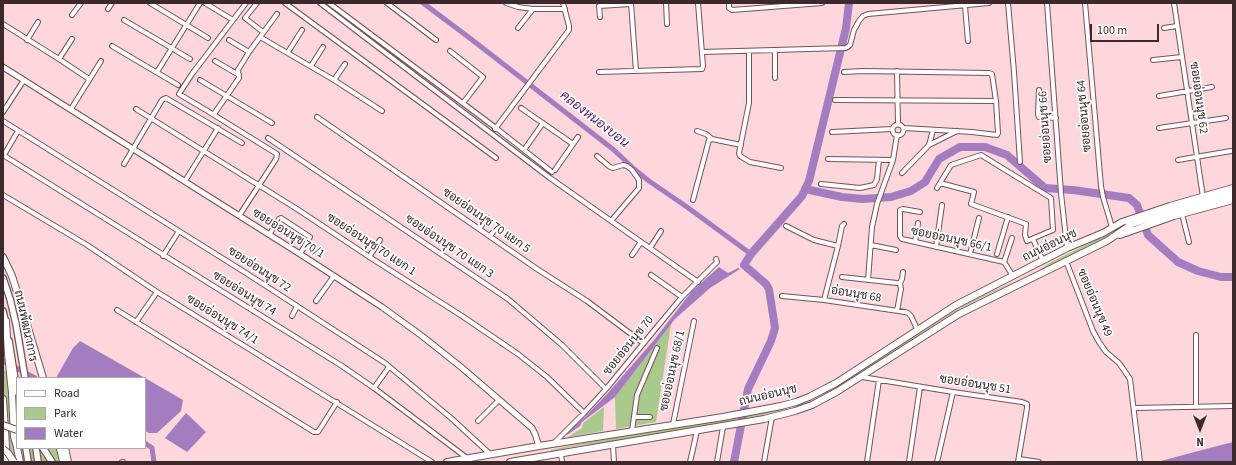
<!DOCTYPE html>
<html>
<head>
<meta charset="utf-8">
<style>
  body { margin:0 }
  #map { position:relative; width:1236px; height:465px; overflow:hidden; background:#fdd7db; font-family:"Source Sans 3",sans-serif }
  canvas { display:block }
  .frame { position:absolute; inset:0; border:4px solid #3b292b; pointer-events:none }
  .legend { position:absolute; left:16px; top:377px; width:130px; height:72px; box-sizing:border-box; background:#fff; border:1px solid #b1a9aa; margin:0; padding:5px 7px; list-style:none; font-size:12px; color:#3b292b }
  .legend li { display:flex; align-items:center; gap:8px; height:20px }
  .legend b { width:20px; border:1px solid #b1a9aa }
  .north { position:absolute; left:1180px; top:409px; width:40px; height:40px; -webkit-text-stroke:3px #fff; paint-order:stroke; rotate:180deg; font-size:11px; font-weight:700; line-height:16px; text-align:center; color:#3b292b }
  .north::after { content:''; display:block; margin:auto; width:14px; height:18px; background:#3b292b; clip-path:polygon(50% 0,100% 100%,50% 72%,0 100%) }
  .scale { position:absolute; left:1090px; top:24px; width:69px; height:18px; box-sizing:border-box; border:2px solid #3b292b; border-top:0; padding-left:5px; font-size:12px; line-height:14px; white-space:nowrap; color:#3b292b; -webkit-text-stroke:3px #fff; paint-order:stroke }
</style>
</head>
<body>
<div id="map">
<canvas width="1236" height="465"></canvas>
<div class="frame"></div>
<ul class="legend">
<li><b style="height:5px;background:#fff"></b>Road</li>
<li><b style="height:11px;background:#a9c98d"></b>Park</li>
<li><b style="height:11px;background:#a47dc0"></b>Water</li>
</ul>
<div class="north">N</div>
<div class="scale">100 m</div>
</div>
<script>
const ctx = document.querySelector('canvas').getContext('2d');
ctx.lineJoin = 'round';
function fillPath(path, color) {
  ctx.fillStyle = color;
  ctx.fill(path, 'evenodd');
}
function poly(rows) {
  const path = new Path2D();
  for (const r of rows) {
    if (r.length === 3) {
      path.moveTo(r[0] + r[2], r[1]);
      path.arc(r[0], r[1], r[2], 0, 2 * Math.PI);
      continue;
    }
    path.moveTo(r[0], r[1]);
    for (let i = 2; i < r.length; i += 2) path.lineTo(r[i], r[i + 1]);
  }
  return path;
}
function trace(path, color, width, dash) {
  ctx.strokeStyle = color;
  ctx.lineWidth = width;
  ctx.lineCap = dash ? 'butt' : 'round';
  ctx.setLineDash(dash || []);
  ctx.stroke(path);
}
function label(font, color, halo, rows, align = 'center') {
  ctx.font = font + ' "Source Sans 3",Sarabun,sans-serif';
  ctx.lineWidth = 3.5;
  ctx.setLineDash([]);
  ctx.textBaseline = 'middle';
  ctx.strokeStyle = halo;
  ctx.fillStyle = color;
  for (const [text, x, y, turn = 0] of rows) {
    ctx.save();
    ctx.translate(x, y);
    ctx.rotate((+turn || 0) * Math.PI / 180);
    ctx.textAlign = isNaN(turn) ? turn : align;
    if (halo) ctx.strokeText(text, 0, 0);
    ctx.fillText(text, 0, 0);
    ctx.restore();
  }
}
fillPath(poly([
  [1108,234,1109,236,1033,274,987,295,961,308,857,375,825,393,811,400,785,409,763,415,598,444,582,445,551,451,551,450,583,443,763,413,803,402,818,396,854,375,956,310,979,297,1033,274,1051,262],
  [671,324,656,422,616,429,615,397],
  [3,370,21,378,17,378,17,448,57,448,59,462,3,462],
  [604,407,603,431,568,437,582,428,583,423]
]), '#a9c98d');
fillPath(poly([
  [719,267,728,273,738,268,740,269,710,288,675,319,615,397,582,422,580,426,567,435,566,433,585,417,607,394,654,340,692,291],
  [80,341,145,378,56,378,73,348],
  [145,378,183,400,181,411,157,433,149,433,145,431],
  [186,413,206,432,187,452,165,438],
  [1233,442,1233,462,1157,462,1202,450]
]), '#a47dc0');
trace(poly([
  [423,3,471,39,614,150,634,169,649,181,687,207,751,254],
  [3,361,35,378],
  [145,443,152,448,154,462]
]), '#a47dc0', 5);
trace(poly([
  [805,189,842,197,863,199,891,197,911,191,925,182,939,159,960,147,985,147,1007,155,1045,188,1073,190,1129,198,1137,205,1148,235,1178,262,1198,271,1221,277,1233,277],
  [734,462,748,389,771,341,775,328,769,289,766,284,744,265,751,254,802,196,809,181,846,28,849,3]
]), '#a47dc0', 8);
const minor = poly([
  [150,3,208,38],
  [205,3,233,20],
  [257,3,245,18,263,32],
  [285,3,496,158],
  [320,3,550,178,698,282],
  [329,3,496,128,552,172],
  [387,3,436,40],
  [506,3,518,7,533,9],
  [631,3,636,71],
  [666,3,667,24],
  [729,3,729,8,732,10,822,3],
  [1008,3,1014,72,1020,162],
  [1047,3,1061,193,1067,248],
  [1085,3,1101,186,1103,197,1112,227],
  [1174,3,1203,197],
  [965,6,968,41],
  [108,9,112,3],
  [72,15,81,3],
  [600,17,599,6,631,4],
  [124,20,190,59],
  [3,24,59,59,72,39],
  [518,28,533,9,565,9],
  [1164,28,1177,26],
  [260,37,334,80,382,111],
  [27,40,38,22],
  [229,40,249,52],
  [112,46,178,85],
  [450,51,483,77,463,103],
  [749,51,749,103,739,153,740,156,750,162,781,168],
  [288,52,302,30],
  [702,52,846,48,850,45,854,30,859,21,863,16,868,14,989,3],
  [59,59,89,79],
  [1153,60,1182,57],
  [215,61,239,75],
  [311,66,323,47],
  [897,71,898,124],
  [157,72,200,3],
  [599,72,702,69,703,66,698,3],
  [844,72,863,71,989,73,992,74,996,101,998,133,997,135,972,132,904,128],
  [775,78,775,50],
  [200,80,272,123],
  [334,80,345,64],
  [1039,90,1038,114,1039,117,1056,118],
  [1159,96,1212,87],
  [835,100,996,101],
  [521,108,573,144],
  [71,109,101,61],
  [136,109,297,209,371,258,462,316,518,354,547,377,584,413],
  [3,112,24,80],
  [214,114,239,78,238,70,249,52,277,14],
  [317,117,537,269,587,301,643,343],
  [3,121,246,273,385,363,451,418,490,454],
  [898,130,5.5],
  [1159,128,1226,118],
  [495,129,569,30,569,26,563,3],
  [697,131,706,134,712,139],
  [832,132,892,129],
  [268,138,508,299,562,345,606,389],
  [929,145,957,131],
  [524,150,543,123],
  [3,155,342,366,374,388,467,458],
  [4,155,18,131],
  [597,156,610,167,613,168,623,165,627,166,632,170,639,180,639,188,611,221],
  [828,159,893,160],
  [1178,160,1231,151],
  [124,164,162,100,166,98,242,143],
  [555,170,578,137],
  [902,173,929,145,933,130],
  [185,181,218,128],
  [821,184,860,188,874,185,877,179,879,160],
  [937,188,951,165,981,155,1051,198,1053,230,1027,241,1025,235,1026,224,971,204,974,192,940,183],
  [3,195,87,245,157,292,432,462],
  [693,200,709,140,712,139,741,145],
  [920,212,903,209,900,210,900,236,902,239,1004,262,1013,276],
  [1182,214,1189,242],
  [239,216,276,159,277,154,206,110,179,94,192,74,246,3],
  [786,226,814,240,838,246],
  [479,229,487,218],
  [269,235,279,219,281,218,284,220,310,237,300,254],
  [490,236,497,227],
  [1033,239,1043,261],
  [915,242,918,223],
  [871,245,896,250],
  [936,247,942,205],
  [650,248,661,231],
  [970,254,979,218],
  [997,254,1008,217],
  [632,255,641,242],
  [163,256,179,231],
  [369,257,380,240],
  [1066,261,1093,331,1099,342,1106,352,1119,363,1130,379,1140,462],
  [1004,262,1012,238],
  [651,275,682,297],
  [842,277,897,283,900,283,902,279,903,272],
  [868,280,872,227,877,204,893,160,897,135],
  [782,296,824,300,905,312,908,313,911,316,917,329],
  [824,300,838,246,842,226,844,224],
  [316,301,334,276],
  [117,310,314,432,318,432,337,402],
  [897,311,901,289,900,283],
  [292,316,297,306],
  [136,322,157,292],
  [1196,335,1196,407],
  [862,377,953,392,1022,402,1027,404,1027,408,1018,462],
  [374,388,389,367],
  [1134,408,1233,406],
  [634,417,650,417],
  [478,421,499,400],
  [673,424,694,321],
  [632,431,637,395,657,348],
  [553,444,584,413,606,389,657,327,682,297,717,262,716,259],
  [613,445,614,462],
  [561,453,562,462],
  [1019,459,1039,462],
  [122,462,123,462],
  [690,462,697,431],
  [717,462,723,427],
  [764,462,772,417],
  [867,462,879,380],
  [909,462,920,387],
  [937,462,953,392]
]);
const tertiary = poly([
  [3,67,300,254,382,307,422,336,461,367,532,428,535,434,539,446]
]);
const secondary = poly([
  [3,278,10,299,16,324,25,378],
  [3,311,6,324],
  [9,341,17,392],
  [26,448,28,462],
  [36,448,38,462]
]);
const primary = poly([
  [1129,225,1177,210,1233,194],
  [1120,235,1174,216,1233,200],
  [3,257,12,276,19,298,43,378],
  [6,321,8,354,12,393,14,437,17,447],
  [3,399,7,462],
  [17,448,20,462],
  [43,448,52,462],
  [60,448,63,462],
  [65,448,68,462],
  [447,462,539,446,723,417,781,406,796,402,809,397,836,383,956,305,1067,248,1103,233,1122,222,1170,206,1233,188],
  [510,462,764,419,795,411,812,405,838,391,959,314,1107,241,1132,224]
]);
trace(minor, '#785156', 6);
trace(tertiary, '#785156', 7);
trace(secondary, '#785156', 8);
trace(primary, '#785156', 8);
trace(minor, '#fff', 4);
trace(tertiary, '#fff', 5);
trace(secondary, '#fff', 5.5);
trace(primary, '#fff', 6);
const primaryBridge = poly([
  [3,425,17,430],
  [3,449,8,453,14,462]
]);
trace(primaryBridge, '#785156', 8, []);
trace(primaryBridge, '#fff', 6);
label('12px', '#3b292b', '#fff', [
  ["ซอยอ่อนนุช 62",1198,98,82],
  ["ซอยอ่อนนุช 64",1085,116,-95],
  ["ซอยอ่อนนุช 66",1046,127,-94],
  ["ซอยอ่อนนุช 70 แยก 5",486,221,35],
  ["ซอยอ่อนนุช 70/1",288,234,32],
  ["ซอยอ่อนนุช 66/1",951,240,12],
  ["ซอยอ่อนนุช 70 แยก 1",371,245,33],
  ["ถนนอ่อนนุช",1050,246,-26],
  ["ซอยอ่อนนุช 70 แยก 3",449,247,34],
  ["ซอยอ่อนนุช 72",259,270,33],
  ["ซอยอ่อนนุช 74",244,294,32],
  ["อ่อนนุช 68",856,295,9],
  ["ซอยอ่อนนุช 49",1094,303,67],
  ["ซอยอ่อนนุช 74/1",222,320,32],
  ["ถนนพัฒนาการ",25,326,78],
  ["ซอยอ่อนนุช 70",629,346,-51],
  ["ซอยอ่อนนุช 68/1",673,371,-78],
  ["ซอยอ่อนนุช 51",975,385,9],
  ["ถนนอ่อนนุช",768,396,-13]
]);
label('italic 13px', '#4f1a6c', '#fff', [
  ["คลองหนองบอน",594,120,38]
]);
</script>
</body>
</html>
